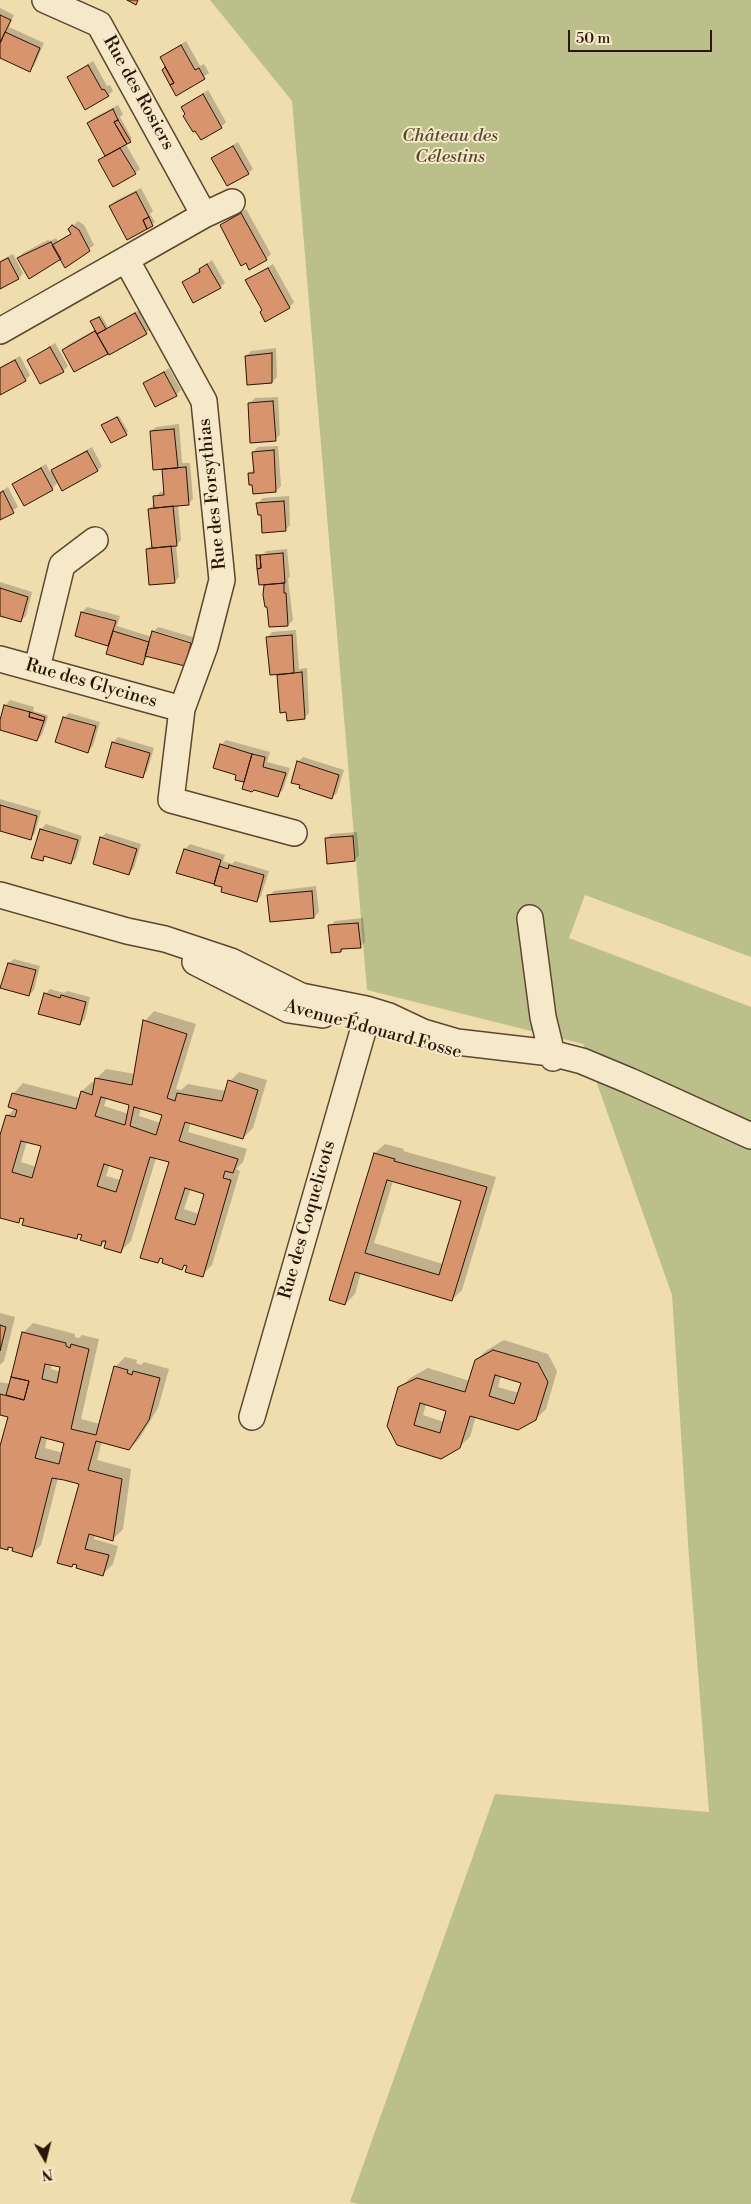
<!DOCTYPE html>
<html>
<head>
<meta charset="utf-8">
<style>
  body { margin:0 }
  #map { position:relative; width:751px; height:2204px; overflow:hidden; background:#f0ddae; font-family:"Libre Bodoni",serif }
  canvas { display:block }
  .north { position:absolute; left:20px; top:2134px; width:50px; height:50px; -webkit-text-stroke:4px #f5e9ca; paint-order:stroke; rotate:172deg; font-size:14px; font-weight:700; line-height:20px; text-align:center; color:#2a1503 }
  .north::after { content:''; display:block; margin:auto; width:18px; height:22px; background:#2a1503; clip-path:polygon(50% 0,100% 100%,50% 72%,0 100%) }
  .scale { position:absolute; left:568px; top:30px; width:144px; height:22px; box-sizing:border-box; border:2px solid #2a1503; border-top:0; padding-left:6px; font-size:15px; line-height:18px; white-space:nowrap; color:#2a1503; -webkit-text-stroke:4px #f5e9ca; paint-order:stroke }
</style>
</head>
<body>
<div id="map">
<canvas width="751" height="2204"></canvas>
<div class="north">N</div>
<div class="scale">50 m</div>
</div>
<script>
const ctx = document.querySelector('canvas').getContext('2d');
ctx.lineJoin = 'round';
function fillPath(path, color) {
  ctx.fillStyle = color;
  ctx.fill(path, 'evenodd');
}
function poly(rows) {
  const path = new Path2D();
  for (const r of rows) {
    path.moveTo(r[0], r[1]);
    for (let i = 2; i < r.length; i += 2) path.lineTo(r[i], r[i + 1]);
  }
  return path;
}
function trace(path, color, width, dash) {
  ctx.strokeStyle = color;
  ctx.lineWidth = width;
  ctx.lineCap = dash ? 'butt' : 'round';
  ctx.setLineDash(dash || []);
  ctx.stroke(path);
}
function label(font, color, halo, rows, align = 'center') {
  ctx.font = font + ' "Libre Bodoni",serif';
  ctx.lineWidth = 4;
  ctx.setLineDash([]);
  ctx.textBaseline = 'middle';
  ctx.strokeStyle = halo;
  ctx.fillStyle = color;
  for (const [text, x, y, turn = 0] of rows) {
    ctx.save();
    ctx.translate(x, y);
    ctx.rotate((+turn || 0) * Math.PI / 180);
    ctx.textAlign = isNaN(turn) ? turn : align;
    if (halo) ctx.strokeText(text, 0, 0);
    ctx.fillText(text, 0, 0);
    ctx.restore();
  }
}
fillPath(poly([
  [210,0,751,0,751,957,585,895,569,938,751,1007,751,2204,359,2204,350,2202,495,1794,709,1812,689,1558,672,1295,583,1044,367,990,292,101]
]), '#bbc08a');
fillPath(poly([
  [0,8,14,15,9,27,44,43,34,66,29,70,0,57],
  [186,41,200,66,204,64,209,73,177,94,163,70,167,67,161,57],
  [93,61,107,86,110,85,113,91,108,95,68,77],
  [208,90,226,122,221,127,187,114,183,107],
  [118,105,123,114,120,117,132,139,125,143,140,169,135,173,100,160,105,155,88,123,93,118],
  [238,142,253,169,248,173,213,158],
  [141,188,153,211,150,214,155,222,127,238,110,206,115,201],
  [246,209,271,254,266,259,221,225],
  [78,221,84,225,94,245,66,266,61,257,18,258,23,253,48,240,50,241,56,238,58,241,72,233,70,229],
  [13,254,23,273,19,278,0,288,0,261],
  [212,260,225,283,220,287,183,283],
  [273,264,294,302,290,307,266,320,264,310,247,280],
  [141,309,151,328,146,333,74,370,63,350,68,345,96,329,94,320,101,315,108,327],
  [55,343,68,366,63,371,29,360],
  [276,348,277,377,272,382,246,356,251,351],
  [20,356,30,375,26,380,0,394,0,367],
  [169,368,181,390,176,395,144,384],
  [278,397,280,435,275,439,250,403,255,398],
  [119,416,128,431,126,434,105,423],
  [179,424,182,463,190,463,193,499,188,504,178,505,181,540,176,545,179,577,174,582,147,549,153,544,149,509,154,504,155,497,160,492,165,491,163,468,151,431,156,427],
  [278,446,281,486,276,491,249,474,255,468,253,452,258,447],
  [92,447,102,466,98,470,58,482,52,489,13,484,46,464,50,472,57,466],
  [8,487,18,507,0,519,0,492],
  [289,496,290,525,285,530,262,513,258,503,263,498],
  [287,549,290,577,288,579,293,620,288,625,268,605,265,595,266,556,266,553,263,554,266,551],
  [0,582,32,592,26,616,21,620,0,615],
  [87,607,120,616,117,626,152,637,153,632,158,627,196,638,194,643,155,631,155,633,194,645,185,665,148,656,142,664,110,645,76,635,82,612],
  [296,630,299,669,307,668,309,713,304,718,287,710,281,711,278,673,268,637,272,632],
  [10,700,34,707,33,711,47,715,48,717,42,735,37,740,0,728,6,705],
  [69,713,100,722,93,746,88,751,64,718],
  [118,737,154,748,147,771,142,776,106,766,113,742],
  [226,740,270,752,267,762,290,768,283,790,278,795,254,788,245,781,237,779,238,774,221,745],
  [303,757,344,770,337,793,332,797,298,762],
  [0,799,41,811,35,833,30,838,0,830],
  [46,824,82,836,76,858,71,863,46,856,42,860,41,829],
  [357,832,359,855,355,860,326,839,331,834],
  [106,833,141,844,134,868,129,873,101,838],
  [190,844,225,855,223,861,232,864,235,861,269,871,261,896,257,901,215,883,178,872,185,849],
  [316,886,319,912,314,917,269,896,274,891],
  [363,918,365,942,360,947,344,948,341,951,330,926,335,921],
  [14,959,40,966,34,990,29,995,9,963],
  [50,989,64,993,67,991,90,997,85,1019,80,1024,45,994],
  [154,1011,196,1024,176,1089,181,1090,188,1084,226,1091,229,1082,239,1072,267,1080,253,1128,243,1138,191,1122,188,1132,247,1149,243,1162,236,1169,240,1171,212,1265,202,1275,188,1265,186,1264,182,1268,162,1257,158,1262,170,1162,156,1158,131,1241,121,1251,107,1241,100,1245,81,1233,76,1238,22,1218,18,1222,0,1216,0,1140,7,1116,15,1108,10,1107,14,1093,23,1083,80,1098,82,1091,92,1082,96,1083,96,1079,106,1069,135,1074,145,1021],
  [107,1097,130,1104,129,1114,104,1106],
  [141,1107,163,1114,161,1123,139,1116],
  [27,1141,43,1145,37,1167,21,1162],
  [110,1164,125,1169,120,1180,106,1176],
  [191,1188,206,1193,199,1214,184,1209],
  [385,1144,404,1149,403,1151,496,1177,462,1290,452,1300,361,1272,355,1294,345,1304,375,1153],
  [393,1181,462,1200,443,1264,374,1243],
  [0,1313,15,1317,4,1361,0,1365],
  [33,1323,75,1334,75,1337,79,1338,82,1335,99,1339,81,1419,100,1424,115,1367,125,1357,137,1360,136,1363,141,1365,144,1362,169,1369,158,1408,139,1439,129,1449,102,1441,97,1460,131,1469,123,1529,113,1539,95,1535,94,1539,118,1546,113,1564,103,1574,74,1563,71,1566,80,1484,58,1478,41,1545,31,1555,15,1547,10,1546,7,1549,0,1547,0,1447,9,1417,0,1414,0,1382,10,1384,23,1333],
  [52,1364,62,1366,61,1372,51,1369],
  [47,1437,66,1442,63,1453,45,1448],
  [504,1340,548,1354,557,1371,546,1409,536,1419,476,1416,470,1437,459,1447,398,1444,400,1388,410,1378,428,1368,470,1381,476,1360,487,1350],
  [501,1376,523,1382,519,1393,498,1387],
  [426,1404,448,1411,444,1422,423,1415]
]), '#0003');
const building = poly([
  [127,0,138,0,136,5,127,0],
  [0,15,11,20,0,43,0,15],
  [5,32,40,48,30,72,0,58,0,43,5,32],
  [181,45,195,70,199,68,205,79,176,96,170,85,174,83,160,57,181,45],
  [88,65,102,90,104,89,109,96,85,110,67,77,88,65],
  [165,67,174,83,170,85,162,70,165,67],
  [203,94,222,128,201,140,195,131,193,132,183,116,185,114,181,107,203,94],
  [113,109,118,120,114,122,127,144,105,156,87,123,113,109],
  [118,120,131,142,127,144,114,122,118,120],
  [233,146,249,174,227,186,211,158,233,146],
  [120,148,136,174,113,187,98,160,120,148],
  [136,192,149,217,143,220,147,229,127,240,109,206,136,192],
  [241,213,267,260,249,270,246,263,241,266,220,225,241,213],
  [149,217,153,226,147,229,143,220,149,217],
  [72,225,79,230,90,251,65,268,52,245,71,234,68,229,72,225],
  [51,242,61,259,29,279,17,258,51,242],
  [8,258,19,279,0,289,0,262,8,258],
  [207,264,221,288,193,303,182,282,200,272,199,269,207,264],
  [268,268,290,308,265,322,260,312,262,310,245,280,268,268],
  [135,313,147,334,109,355,97,334,135,313],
  [99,317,106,329,97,334,90,321,99,317],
  [95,331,108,354,74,372,62,350,95,331],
  [50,347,64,372,40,384,27,360,50,347],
  [272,353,272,383,247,385,245,356,272,353],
  [15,360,26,381,0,395,0,368,15,360],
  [164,372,177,396,155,407,143,383,164,372],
  [273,401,276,441,250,443,248,403,273,401],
  [117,417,127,435,111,443,101,425,117,417],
  [174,429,178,468,153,470,150,431,174,429],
  [274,450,276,492,253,494,252,485,249,485,248,473,254,473,252,452,274,450],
  [87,451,98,471,62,491,51,470,87,451],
  [186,467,189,505,154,508,153,496,164,495,162,469,186,467],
  [41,468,53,490,24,506,12,484,41,468],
  [3,491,14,513,0,520,0,493,3,491],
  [284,501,286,531,262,533,261,515,258,515,256,503,284,501],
  [173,506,177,546,152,548,148,509,173,506],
  [171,546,175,583,149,585,146,549,171,546],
  [283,553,285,583,259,585,257,569,261,568,260,555,283,553],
  [256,555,260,555,261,568,257,569,256,555],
  [284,583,284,593,286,593,288,626,269,627,267,607,265,607,263,595,264,585,284,583],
  [0,588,28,597,21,622,0,616,0,588],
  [81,612,116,621,108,646,75,636,81,612],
  [113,631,149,642,143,665,106,654,113,631],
  [152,631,191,643,185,666,145,656,152,631],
  [292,635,294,673,270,675,266,637,292,635],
  [302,672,305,719,287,721,286,712,280,713,277,675,302,672],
  [4,705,30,712,29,717,44,721,37,741,0,730,0,720,4,705],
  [30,712,45,717,44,721,29,717,30,712],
  [63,717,96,726,88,753,55,742,63,717],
  [112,742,150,753,143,778,105,767,112,742],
  [220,744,252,754,244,782,235,780,236,775,213,768,220,744],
  [252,754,265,757,263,767,286,773,278,797,254,790,252,792,242,789,252,754],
  [297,761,339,775,332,799,299,788,300,785,291,783,297,761],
  [0,805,37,816,31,840,0,831,0,805],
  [40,829,78,840,71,864,44,856,43,861,31,858,40,829],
  [353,836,355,861,327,864,325,838,353,836],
  [100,837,137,849,129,875,93,864,100,837],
  [184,849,221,860,214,884,176,873,184,849],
  [229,865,264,875,257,902,221,892,222,887,214,885,219,866,228,869,229,865],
  [312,891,314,918,270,922,267,895,312,891],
  [358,923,361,948,341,949,341,952,331,953,328,925,358,923],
  [8,963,36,970,29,996,0,988,8,963],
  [44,993,60,998,61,995,86,1002,80,1025,38,1014,44,993],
  [143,1020,187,1034,167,1098,175,1101,177,1093,222,1101,228,1080,258,1090,243,1139,185,1122,179,1141,238,1159,233,1173,225,1171,223,1178,231,1180,203,1277,185,1272,187,1266,184,1265,182,1270,162,1263,163,1259,160,1258,158,1263,140,1258,169,1162,150,1157,121,1253,104,1248,106,1241,102,1241,101,1246,80,1240,82,1235,78,1234,77,1239,22,1225,24,1219,20,1218,19,1223,0,1218,0,1135,6,1115,15,1117,17,1110,8,1107,12,1093,76,1109,81,1091,92,1095,95,1078,132,1085,143,1020],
  [101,1097,129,1105,125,1125,95,1116,101,1097],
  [134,1107,162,1115,156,1135,130,1126,134,1107],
  [21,1141,41,1146,32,1178,12,1172,21,1141],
  [104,1164,123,1170,116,1192,97,1186,104,1164],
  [185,1188,204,1194,195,1225,175,1219,185,1188],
  [374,1153,395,1159,394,1161,487,1187,452,1301,355,1272,345,1305,329,1300,374,1153],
  [387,1180,461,1201,439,1275,365,1253,387,1180],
  [0,1325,6,1327,0,1351,0,1325],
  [22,1332,66,1343,66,1346,70,1348,71,1344,89,1349,71,1429,96,1435,114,1366,128,1370,127,1373,132,1375,133,1371,160,1378,149,1420,129,1450,96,1441,88,1470,122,1479,113,1541,89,1534,85,1549,109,1555,103,1576,76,1568,77,1565,73,1564,72,1567,57,1563,79,1484,64,1480,52,1478,32,1557,12,1551,13,1548,8,1547,8,1550,0,1548,0,1446,8,1417,0,1415,0,1394,24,1400,29,1381,11,1377,22,1332],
  [45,1364,60,1367,57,1383,42,1379,45,1364],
  [41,1437,64,1443,59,1464,35,1458,41,1437],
  [493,1350,538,1363,548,1382,536,1420,518,1430,470,1416,460,1448,441,1459,397,1445,387,1426,398,1387,417,1378,465,1392,475,1360,493,1350],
  [495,1375,521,1383,514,1404,489,1396,495,1375],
  [420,1403,446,1411,440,1433,414,1425,420,1403],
  [11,1377,29,1381,24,1400,6,1395,11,1377]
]);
fillPath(building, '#d7946d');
trace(building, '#2a1503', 1);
const minor = poly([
  [204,215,232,202],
  [127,261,204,401,222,580,205,646,182,709,171,800,294,833],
  [0,331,204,215,99,24,45,0],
  [0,659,182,709],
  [37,668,62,565,95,540],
  [0,895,127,931,165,939,231,961,301,996,366,1009,389,1016,423,1032,457,1042,551,1053,582,1061,630,1081,751,1136],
  [530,918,543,1017,553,1058],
  [195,962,289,1010,323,1015],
  [252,1417,369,1010]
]);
trace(minor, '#5c472e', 28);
trace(minor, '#f5e9ca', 25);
label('18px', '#2a1503', '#f5e9ca', [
  ["Rue des Rosiers",138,93,61],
  ["Rue des Forsythias",213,494,-96],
  ["Rue des Glycines",91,684,16],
  ["Avenue Édouard Fosse",373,1030,15],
  ["Rue des Coquelicots",308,1220,-74]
]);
label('italic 18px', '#56482c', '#f5e9ca', [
  ["Château des",450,137],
  ["Célestins",450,158]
]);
</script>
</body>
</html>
